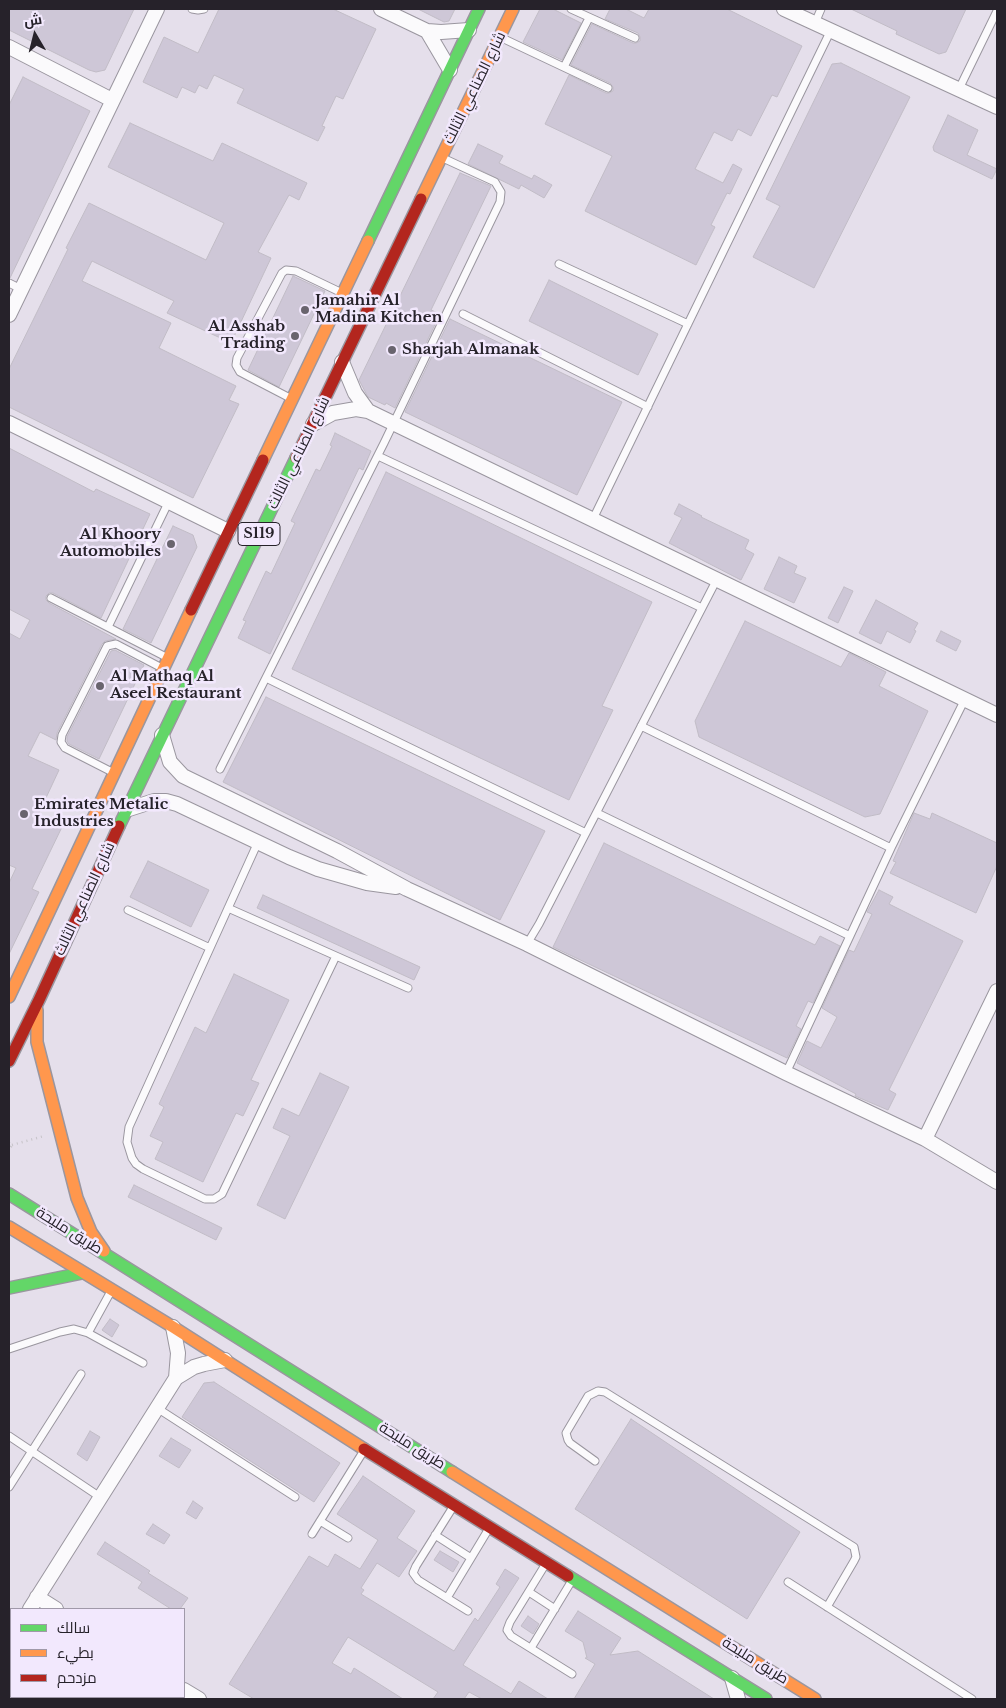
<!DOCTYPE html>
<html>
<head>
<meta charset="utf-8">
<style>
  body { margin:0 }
  #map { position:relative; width:1006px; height:1708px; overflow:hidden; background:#e5dfeb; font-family:"Libre Baskerville",Cairo,serif }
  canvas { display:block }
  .frame { position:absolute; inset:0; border:10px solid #26222a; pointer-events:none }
  .legend { position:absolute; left:10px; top:1608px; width:175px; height:90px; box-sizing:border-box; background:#f2e8fd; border:1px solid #a099a9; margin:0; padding:6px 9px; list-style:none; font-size:15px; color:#26222a }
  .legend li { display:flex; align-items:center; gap:10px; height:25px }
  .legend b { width:25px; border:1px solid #a099a9 }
  .north { position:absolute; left:10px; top:10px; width:50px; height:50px; -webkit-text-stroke:4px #f2e8fd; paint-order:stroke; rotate:352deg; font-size:14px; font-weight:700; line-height:20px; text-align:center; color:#26222a }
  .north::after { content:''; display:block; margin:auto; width:18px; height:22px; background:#26222a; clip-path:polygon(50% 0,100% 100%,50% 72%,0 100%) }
</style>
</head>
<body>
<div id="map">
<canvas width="1006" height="1708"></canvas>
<div class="frame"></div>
<ul class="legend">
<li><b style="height:6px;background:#63d668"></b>سالك</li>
<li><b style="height:6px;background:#ff974d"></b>بطيء</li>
<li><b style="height:6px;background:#b3261e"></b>مزدحم</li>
</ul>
<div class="north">ش</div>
</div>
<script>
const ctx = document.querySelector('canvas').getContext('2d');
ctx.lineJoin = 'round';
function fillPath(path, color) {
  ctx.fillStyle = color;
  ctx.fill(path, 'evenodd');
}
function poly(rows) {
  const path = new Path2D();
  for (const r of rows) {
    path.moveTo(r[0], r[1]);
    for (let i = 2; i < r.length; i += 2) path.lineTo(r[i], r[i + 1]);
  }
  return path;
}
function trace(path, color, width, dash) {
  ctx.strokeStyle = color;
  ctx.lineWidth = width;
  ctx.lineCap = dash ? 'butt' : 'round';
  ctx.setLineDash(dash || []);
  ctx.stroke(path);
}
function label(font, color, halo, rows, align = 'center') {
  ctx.font = font + ' "Libre Baskerville",Cairo,serif';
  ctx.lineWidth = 5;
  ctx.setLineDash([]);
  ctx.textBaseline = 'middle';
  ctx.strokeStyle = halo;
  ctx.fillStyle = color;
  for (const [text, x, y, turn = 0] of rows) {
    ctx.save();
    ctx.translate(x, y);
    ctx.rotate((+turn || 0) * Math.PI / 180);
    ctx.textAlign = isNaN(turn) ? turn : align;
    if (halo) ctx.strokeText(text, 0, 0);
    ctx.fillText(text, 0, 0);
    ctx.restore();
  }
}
const building = poly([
  [9,9,134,9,105,70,96,72,89,70,9,30,9,9],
  [219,9,333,9,376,29,343,99,336,96,322,126,325,127,318,141,237,103,244,89,214,75,207,89,199,85,195,93,182,87,177,98,143,82,164,37,198,53,219,9],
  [418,9,455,9,449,21,444,22,418,9],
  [540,9,553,9,581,23,562,60,523,42,540,9],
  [610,9,626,9,644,18,649,9,727,9,802,46,777,97,772,95,751,136,738,129,732,141,714,132,695,169,723,183,733,164,742,169,730,194,727,193,711,225,715,227,696,265,585,211,612,156,545,124,569,75,606,93,609,93,613,91,613,87,610,83,571,65,592,24,633,43,636,43,640,41,640,37,638,33,605,19,610,9],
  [851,9,966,9,946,52,939,54,896,34,897,31,851,9],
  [841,63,910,97,814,288,753,257,780,206,766,199,832,64,841,63],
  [23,77,90,111,10,278,9,278,9,105,23,77],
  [948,115,978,130,967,155,997,169,992,179,934,151,933,147,948,115],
  [130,123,213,161,222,143,307,183,299,200,289,195,258,252,271,258,231,343,167,313,174,301,92,261,82,281,171,323,159,348,236,386,229,400,239,404,193,498,9,407,9,369,68,249,66,248,89,203,206,260,224,223,108,167,130,123],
  [478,144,503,156,499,163,532,179,534,175,552,185,544,198,521,185,519,189,468,164,478,144],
  [460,173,491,186,431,310,440,314,395,408,386,403,385,405,368,397,359,380,460,173],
  [293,276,325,291,279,387,248,370,293,276],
  [549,280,658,334,638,375,529,321,549,280],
  [450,319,622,402,577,495,405,412,450,319],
  [335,433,371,451,363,470,359,468,270,654,238,638,246,621,243,620,266,571,271,574,295,523,291,521,316,469,320,471,332,446,330,445,335,433],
  [9,448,94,492,96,489,150,514,101,618,53,593,49,593,46,596,46,600,49,603,116,639,105,641,102,644,57,733,56,740,40,732,28,756,59,770,38,815,62,827,32,889,39,892,9,954,9,883,16,868,9,865,9,633,20,639,30,620,9,609,9,448],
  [386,472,652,602,602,706,613,710,569,800,292,669,386,472],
  [679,504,702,516,701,517,749,540,745,549,754,554,741,580,669,543,682,518,674,514,679,504],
  [173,526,193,535,197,547,151,643,123,629,173,526],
  [779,557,797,566,794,573,806,578,794,603,764,589,779,557],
  [844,587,853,591,838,623,828,618,844,587],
  [876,600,918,623,914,630,916,631,910,643,887,631,881,644,859,633,876,600],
  [745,621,841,667,849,653,851,654,886,672,879,686,928,711,880,814,865,817,699,737,695,721,745,621],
  [941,631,961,641,956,651,936,641,941,631],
  [115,650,144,665,99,759,69,744,67,741,67,737,111,651,115,650],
  [266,697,545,831,500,920,223,782,266,697],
  [914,813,930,819,932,813,997,843,997,866,976,913,890,873,896,862,893,861,914,813],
  [604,843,815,945,820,936,840,946,813,1003,808,1001,796,1026,801,1029,787,1058,553,947,604,843],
  [148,861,209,890,191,927,130,897,148,861],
  [879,890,893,897,889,904,963,941,889,1090,896,1094,888,1110,855,1096,856,1094,797,1063,807,1041,821,1048,837,1017,822,1008,849,950,854,952,872,914,867,912,879,890],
  [263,895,420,967,414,980,257,908,263,895],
  [234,974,289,1000,251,1080,259,1083,243,1116,236,1113,203,1182,155,1159,163,1142,150,1136,164,1107,159,1104,195,1027,206,1033,234,974],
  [320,1073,349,1087,285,1219,257,1205,290,1136,273,1128,282,1108,299,1116,320,1073],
  [134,1185,222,1228,216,1240,128,1197,134,1185],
  [110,1319,119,1325,112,1337,102,1330,110,1319],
  [214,1382,340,1463,314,1502,182,1417,204,1383,214,1382],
  [631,1419,800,1532,747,1619,575,1509,631,1419],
  [90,1431,100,1437,87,1461,77,1454,90,1431],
  [171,1438,191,1450,179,1468,159,1456,171,1438],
  [363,1476,415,1511,397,1538,417,1551,399,1577,377,1563,361,1588,364,1590,361,1594,454,1651,475,1618,478,1621,500,1587,496,1584,505,1569,519,1578,463,1665,511,1694,519,1681,548,1699,482,1699,469,1692,464,1699,433,1699,438,1692,348,1637,332,1663,351,1674,354,1668,403,1699,254,1699,229,1684,309,1556,328,1567,335,1554,360,1569,378,1540,337,1514,363,1476],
  [193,1501,203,1508,196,1519,186,1513,193,1501],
  [153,1524,170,1535,164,1544,146,1534,153,1524],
  [105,1542,150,1571,148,1573,188,1598,180,1609,171,1609,138,1588,142,1582,97,1554,105,1542],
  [440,1551,459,1562,453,1572,434,1560,440,1551],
  [578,1611,621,1638,610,1655,638,1651,714,1699,574,1699,595,1664,585,1658,587,1658,583,1642,565,1631,578,1611],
  [528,1616,539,1624,533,1634,521,1626,528,1616]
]);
fillPath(building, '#cec7d7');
trace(building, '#c1bcc6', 1);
const lane = poly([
  [192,9,198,10,204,9],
  [571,9,635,38],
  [815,23,821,9],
  [502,38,608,88],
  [564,67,589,18],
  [959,89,997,11],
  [559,264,688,324],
  [9,283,21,289],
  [463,314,648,407],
  [288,397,240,372,236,365,237,358,282,273,286,270,296,271,340,292],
  [378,456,702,608],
  [593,519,831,30],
  [51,598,166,657],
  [108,627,169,501],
  [266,678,586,833],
  [641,726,891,848],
  [220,769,384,443,500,202,501,192,495,182,445,159],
  [112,772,65,748,61,742,62,735,107,646,116,644,160,667],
  [597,813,850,936],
  [258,842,129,1127,127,1142,132,1158,136,1164,143,1169,205,1199,214,1199,222,1194,336,956],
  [228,908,408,988],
  [128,910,210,948],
  [527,944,539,924,717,579],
  [786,1073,891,848,965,699],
  [88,1333,110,1293],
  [9,1349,60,1332,74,1329,88,1333,143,1363],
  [157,1408,295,1497],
  [9,1436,100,1497],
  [595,1461,570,1443,568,1440,566,1433,588,1396,598,1391,605,1392,854,1547,856,1557,854,1561,827,1607],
  [9,1487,81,1374],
  [453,1507,416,1566,413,1573,418,1580,468,1611],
  [320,1521,348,1538],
  [312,1534,363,1452],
  [435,1535,471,1558],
  [545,1565,510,1622,507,1630,511,1636,572,1674],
  [788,1582,972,1699],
  [529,1592,555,1609],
  [447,1598,488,1530],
  [531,1648,571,1582]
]);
const street = poly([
  [381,9,427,31,441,32,469,30],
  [784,9,997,107],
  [427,31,450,70],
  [9,47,112,100],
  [9,315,157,9],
  [342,362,355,393,368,411],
  [9,423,228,531],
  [313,424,333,413,356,409,368,411,997,715],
  [162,735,170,762,183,776,337,851,407,889,527,944,786,1073,925,1139,997,1182],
  [126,810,154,801,166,801,177,804,289,857,318,869,367,883,396,887],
  [925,1139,997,991],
  [176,1378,194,1367,204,1364,225,1360],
  [37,1597,56,1609],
  [30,1609,176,1378,178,1353,173,1327],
  [9,1642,11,1638],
  [732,1678,738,1699],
  [184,1690,199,1699]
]);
const fast = poly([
  [368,241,479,9],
  [119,826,296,458],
  [9,1194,452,1472],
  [9,1288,82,1273],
  [568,1576,766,1699]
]);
const slow = poly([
  [421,199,513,9],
  [263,460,368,241],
  [9,997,191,610],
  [37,1010,37,1042,77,1198,91,1232,104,1251],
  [9,1227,173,1327,364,1449],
  [452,1472,815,1699]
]);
const jam = poly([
  [296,458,421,199],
  [191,610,263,460],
  [9,1061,39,1000,119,826],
  [364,1449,568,1576]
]);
trace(lane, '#9a969f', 9);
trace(street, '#9a969f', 16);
trace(fast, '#9a969f', 14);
trace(slow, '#9a969f', 14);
trace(jam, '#9a969f', 14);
trace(poly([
  [9,1143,12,1145,9,1150],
  [12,1145,44,1136]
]), '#c6c3c8', 2.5, [1, 4]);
trace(lane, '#fbfafc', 7);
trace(street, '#fbfafc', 14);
trace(fast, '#63d668', 11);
trace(slow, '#ff974d', 11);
trace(jam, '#b3261e', 11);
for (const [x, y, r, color] of [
  [305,310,5,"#69646e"],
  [295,336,5,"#69646e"],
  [392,350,5,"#69646e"],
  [171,544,5,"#69646e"],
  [100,686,5,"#69646e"],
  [24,814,5,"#69646e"]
]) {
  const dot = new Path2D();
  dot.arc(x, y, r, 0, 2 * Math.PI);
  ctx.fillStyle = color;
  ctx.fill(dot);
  trace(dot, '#f2e8fd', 2);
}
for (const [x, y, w] of [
  [259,534,42]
]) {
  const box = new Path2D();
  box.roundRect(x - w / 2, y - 11.5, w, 23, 4);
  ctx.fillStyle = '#f2e8fd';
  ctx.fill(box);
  trace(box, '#26222a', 1);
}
label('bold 14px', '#26222a', null, [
  ["S119",259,534]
]);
label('15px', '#26222a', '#f2e8fd', [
  ["شارع الصناعي الثالث",475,88,-64],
  ["شارع الصناعي الثالث",299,453,-64],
  ["شارع الصناعي الثالث",85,899,-65],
  ["طريق مليحة",69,1231,32],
  ["طريق مليحة",412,1446,32],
  ["طريق مليحة",755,1661,32]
]);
label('bold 15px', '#26222a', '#f2e8fd', [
  ["Jamahir Al",315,301],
  ["Madina Kitchen",315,318],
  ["Al Asshab",285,327,"right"],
  ["Trading",285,344,"right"],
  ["Sharjah Almanak",402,350],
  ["Al Khoory",161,535,"right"],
  ["Automobiles",161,552,"right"],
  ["Al Mathaq Al",110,677],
  ["Aseel Restaurant",110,694],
  ["Emirates Metalic",34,805],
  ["Industries",34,822]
], 'left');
</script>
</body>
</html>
